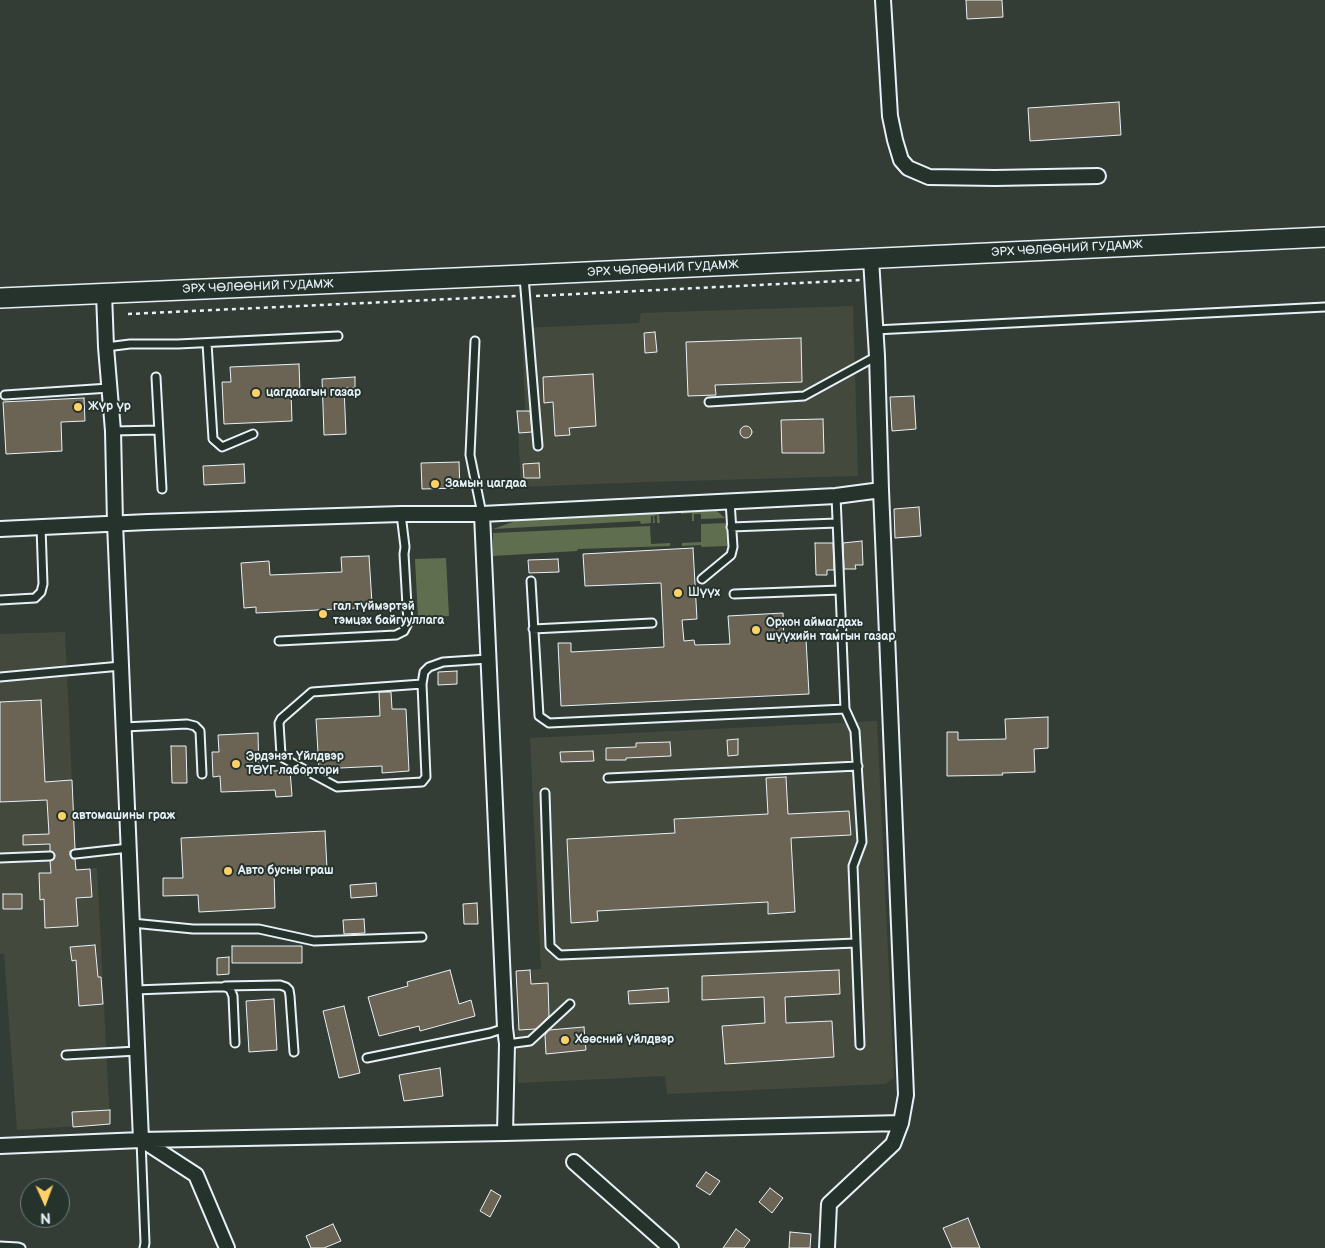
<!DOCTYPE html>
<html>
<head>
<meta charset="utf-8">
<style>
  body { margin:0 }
  #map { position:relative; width:1325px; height:1248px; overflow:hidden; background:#343d35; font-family:"Balsamiq Sans",sans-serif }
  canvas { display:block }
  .north { position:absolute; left:20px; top:1178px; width:50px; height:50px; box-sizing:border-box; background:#26332d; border:1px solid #747f7e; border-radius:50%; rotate:178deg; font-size:14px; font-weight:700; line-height:20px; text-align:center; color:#e8f1f8 }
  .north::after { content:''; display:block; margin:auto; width:18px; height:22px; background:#ffd166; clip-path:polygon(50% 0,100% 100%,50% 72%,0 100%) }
</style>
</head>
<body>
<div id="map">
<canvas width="1325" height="1248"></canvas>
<div class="north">N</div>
</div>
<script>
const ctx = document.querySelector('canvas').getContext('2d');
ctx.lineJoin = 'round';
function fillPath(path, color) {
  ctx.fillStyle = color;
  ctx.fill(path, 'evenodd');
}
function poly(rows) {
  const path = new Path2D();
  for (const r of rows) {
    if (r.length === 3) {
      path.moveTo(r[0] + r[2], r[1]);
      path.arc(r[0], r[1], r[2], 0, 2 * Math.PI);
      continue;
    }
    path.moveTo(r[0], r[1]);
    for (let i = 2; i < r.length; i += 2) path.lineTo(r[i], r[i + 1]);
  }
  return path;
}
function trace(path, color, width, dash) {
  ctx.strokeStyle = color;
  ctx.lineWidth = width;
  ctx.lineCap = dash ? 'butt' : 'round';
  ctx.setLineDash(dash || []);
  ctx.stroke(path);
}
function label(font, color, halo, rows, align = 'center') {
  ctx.font = font + ' "Balsamiq Sans",sans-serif';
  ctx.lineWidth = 4;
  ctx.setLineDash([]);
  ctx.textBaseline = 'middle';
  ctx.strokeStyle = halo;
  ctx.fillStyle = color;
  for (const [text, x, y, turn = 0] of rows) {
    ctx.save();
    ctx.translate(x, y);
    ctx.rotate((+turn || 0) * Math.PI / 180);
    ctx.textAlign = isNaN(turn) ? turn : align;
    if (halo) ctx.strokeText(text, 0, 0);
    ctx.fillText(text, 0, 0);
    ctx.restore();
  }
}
fillPath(poly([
  [853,306,858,476,646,482,521,487,517,411,525,411,522,328,639,323,641,313],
  [65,632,76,869,97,868,110,1124,17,1130,4,954,0,954,0,634],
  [877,721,894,1078,885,1084,667,1094,665,1076,518,1083,516,1025,519,1024,516,971,541,969,530,738]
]), '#44493e');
fillPath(poly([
  [717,511,725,518,701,519,701,514,694,514,694,521,692,521,692,513,681,514,681,512],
  [670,513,670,514,659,514,660,523,657,523,657,515,654,516,655,523,653,523,653,516,651,516,651,523,641,524,640,521,493,529,518,520],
  [726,523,727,546,702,547,701,545,682,546,682,543,701,542,701,524],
  [650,526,651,544,670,543,670,546,578,549,577,551,493,556,493,533],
  [446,558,449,616,418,617,415,559]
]), '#606e50');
const building = poly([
  [966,0,1002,0,1003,17,967,19,966,0],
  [1119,102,1121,135,1030,141,1028,108,1119,102],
  [655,332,657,352,645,353,644,333,655,332],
  [801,338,802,382,715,385,716,395,688,396,686,342,801,338],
  [299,364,300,392,291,393,292,421,224,424,222,382,231,382,230,367,299,364],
  [593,374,596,426,569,428,570,435,555,436,553,402,544,403,543,377,593,374],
  [355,377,355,388,344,388,346,434,324,435,322,379,355,377],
  [914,396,916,429,892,431,890,397,914,396],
  [84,398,85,421,61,422,62,451,6,454,3,402,84,398],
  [517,411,530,411,532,432,519,433,517,411],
  [823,419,824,453,782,453,781,420,823,419],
  [746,432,6],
  [459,462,460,488,422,489,421,463,459,462],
  [539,463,540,478,524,478,523,464,539,463],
  [244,464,245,483,204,485,203,466,244,464],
  [919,507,921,536,895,538,894,509,919,507],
  [862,541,863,565,855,565,856,569,844,569,843,543,862,541],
  [815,543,833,543,834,570,827,570,827,575,816,575,815,543],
  [693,548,697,619,682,620,684,641,694,640,695,645,730,644,728,616,783,613,784,640,806,639,809,694,561,706,558,643,571,643,571,652,664,647,661,583,585,586,583,554,693,548],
  [369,556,372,603,358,603,358,608,256,613,256,607,244,608,241,563,269,561,270,575,342,572,341,557,369,556],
  [558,559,559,572,529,573,528,560,558,559],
  [457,671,457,684,438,685,438,672,457,671],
  [379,692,391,692,392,709,406,709,409,771,382,773,382,766,319,769,316,719,380,716,379,692],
  [41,700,45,782,72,780,75,849,70,851,70,855,72,859,75,859,76,870,90,869,92,897,76,898,78,926,45,928,44,899,40,900,39,873,51,873,50,861,54,859,55,855,53,852,50,851,50,844,23,845,23,835,49,834,47,800,0,802,0,702,41,700],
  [1048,717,1048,748,1034,749,1035,772,1002,773,1003,775,947,776,947,732,958,732,958,740,1006,739,1005,719,1048,717],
  [258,733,259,772,290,770,292,796,276,797,275,790,221,792,220,776,213,777,212,752,219,752,218,735,258,733],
  [738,739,738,755,728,756,727,740,738,739],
  [670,742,671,756,626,758,626,760,606,760,606,748,636,747,636,743,670,742],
  [171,746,186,746,187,783,172,783,171,746],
  [593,751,594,761,561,762,560,752,593,751],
  [786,777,788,814,849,811,851,835,791,838,795,912,768,914,768,902,597,911,598,921,571,923,567,839,675,833,674,819,768,814,766,778,786,777],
  [325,831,327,868,274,870,275,908,199,912,198,895,163,896,163,878,183,878,181,838,325,831],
  [376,883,377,896,351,898,350,885,376,883],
  [3,894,22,894,22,909,3,909,3,894],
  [477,903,478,924,464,924,463,904,477,903],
  [364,919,365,933,344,934,343,920,364,919],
  [95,945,98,977,101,977,103,1004,79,1006,76,960,72,961,70,947,95,945],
  [232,946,302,946,302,963,232,963,232,946],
  [229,957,229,974,217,975,217,958,229,957],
  [450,970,459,1004,471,1000,475,1016,420,1031,419,1026,379,1036,368,997,408,986,407,982,450,970],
  [530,970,531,984,548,983,549,1016,536,1029,519,1030,516,971,530,970],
  [839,970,840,994,785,997,786,1023,832,1021,834,1057,725,1064,722,1026,765,1023,764,997,702,1000,702,976,839,970],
  [668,988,669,1002,629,1004,628,991,668,988],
  [274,999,277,1050,249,1052,246,1001,274,999],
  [344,1006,360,1073,339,1078,323,1011,344,1006],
  [584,1027,586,1050,546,1054,545,1035,549,1030,584,1027],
  [440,1068,443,1096,404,1101,399,1075,440,1068],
  [110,1110,110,1124,73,1127,72,1112,110,1110],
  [706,1172,720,1181,710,1195,696,1186,706,1172],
  [770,1188,783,1198,772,1213,759,1202,770,1188],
  [491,1190,501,1196,490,1217,480,1211,491,1190],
  [968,1218,980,1248,952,1248,943,1228,968,1218],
  [333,1224,341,1241,324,1248,311,1248,306,1236,333,1224],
  [736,1229,750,1240,744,1248,723,1248,736,1229],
  [790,1232,811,1234,810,1248,789,1248,790,1232]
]);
fillPath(building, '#6b6454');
trace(building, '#e8f1f8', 1);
const service = poly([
  [524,277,538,446],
  [875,330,1325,307],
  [475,341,470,455,482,514],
  [207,343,213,439,222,447,253,434],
  [106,347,130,344,178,344,338,336],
  [156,377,162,489],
  [5,395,109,388],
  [709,402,804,396,877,356],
  [113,431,159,430],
  [836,496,845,709,855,731,862,842,853,866,860,1045],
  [731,527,837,523],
  [702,579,731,555,733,547,730,501],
  [531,581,539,716,549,723,845,709],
  [734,594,840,590],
  [0,600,35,598,41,592,43,584,41,527],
  [533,629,652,623],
  [279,641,396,635,404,631,408,623,404,554,405,547,401,514],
  [0,677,121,666],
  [422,684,312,692,281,719,279,723,281,755,283,758,337,787,422,782,426,777,422,684,424,672,429,667,443,662,488,659],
  [124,727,187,724,195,726,200,731,202,774],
  [608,778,858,766],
  [545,793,550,946,560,955,856,943],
  [75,854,129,848],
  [0,858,50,856],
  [132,923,193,929,259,929,314,941,422,937],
  [225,986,280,985,286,987,289,990,290,996,294,1052],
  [135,990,215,987,225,987,230,989,233,996,235,1043],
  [507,1044,530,1041,570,1004],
  [66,1055,137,1051],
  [367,1058,490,1033,505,1028],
  [141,1140,145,1243,144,1248],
  [0,1246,18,1247,21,1248]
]);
const minor = poly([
  [883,0,890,116,895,140,901,160,908,168,929,177,995,178,1098,176],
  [104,293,106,347,113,431,115,523,141,1140],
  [482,514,505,1028,507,1044,505,1133],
  [0,529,148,522,401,514,482,514,836,496,881,490],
  [142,1140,196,1175,227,1248],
  [0,1146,141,1140,505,1133,901,1123],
  [574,1162,671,1248],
  [827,1248,829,1204,893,1144,901,1123,906,1095,881,490,877,356,871,259]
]);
const secondary = poly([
  [0,298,523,275,1325,237]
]);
trace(service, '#e8f1f8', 11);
trace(minor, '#e8f1f8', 18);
trace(secondary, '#e8f1f8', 22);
trace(poly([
  [536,296,860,280],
  [128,314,516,296]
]), '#e8f1f8', 2.5, [4, 4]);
trace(service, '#26332d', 7);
trace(minor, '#26332d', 14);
trace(secondary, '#26332d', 19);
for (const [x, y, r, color] of [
  [256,393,5,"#ffd166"],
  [78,407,5,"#ffd166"],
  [435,484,5,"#ffd166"],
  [678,593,5,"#ffd166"],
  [323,614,5,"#ffd166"],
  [756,630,5,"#ffd166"],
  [236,764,5,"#ffd166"],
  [62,816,5,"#ffd166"],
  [228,871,5,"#ffd166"],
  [565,1040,5,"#ffd166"]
]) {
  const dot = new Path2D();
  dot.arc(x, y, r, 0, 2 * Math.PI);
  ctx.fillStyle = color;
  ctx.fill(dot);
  trace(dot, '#26332d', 2);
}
label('12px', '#e8f1f8', '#26332d', [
  ["ЭРХ ЧӨЛӨӨНИЙ ГУДАМЖ",1067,249,-3],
  ["ЭРХ ЧӨЛӨӨНИЙ ГУДАМЖ",663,269,-3],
  ["ЭРХ ЧӨЛӨӨНИЙ ГУДАМЖ",258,287,-2]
]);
label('bold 12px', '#e8f1f8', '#26332d', [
  ["цагдаагын газар",266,393],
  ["Жүр үр",88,407],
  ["Замын цагдаа",445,484],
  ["Шүүх",688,593],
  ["гал түймэртэй",333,607],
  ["тэмцэх байгууллага",333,621],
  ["Орхон аймагдахь",766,623],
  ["шүүхийн тамгын газар",766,637],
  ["Эрдэнэт Үйлдвэр",246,757],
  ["ТӨҮГ лабортори",246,771],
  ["автомашины граж",72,816],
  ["Авто бусны граш",238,871],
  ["Хөөсний үйлдвэр",575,1040]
], 'left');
</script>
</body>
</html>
